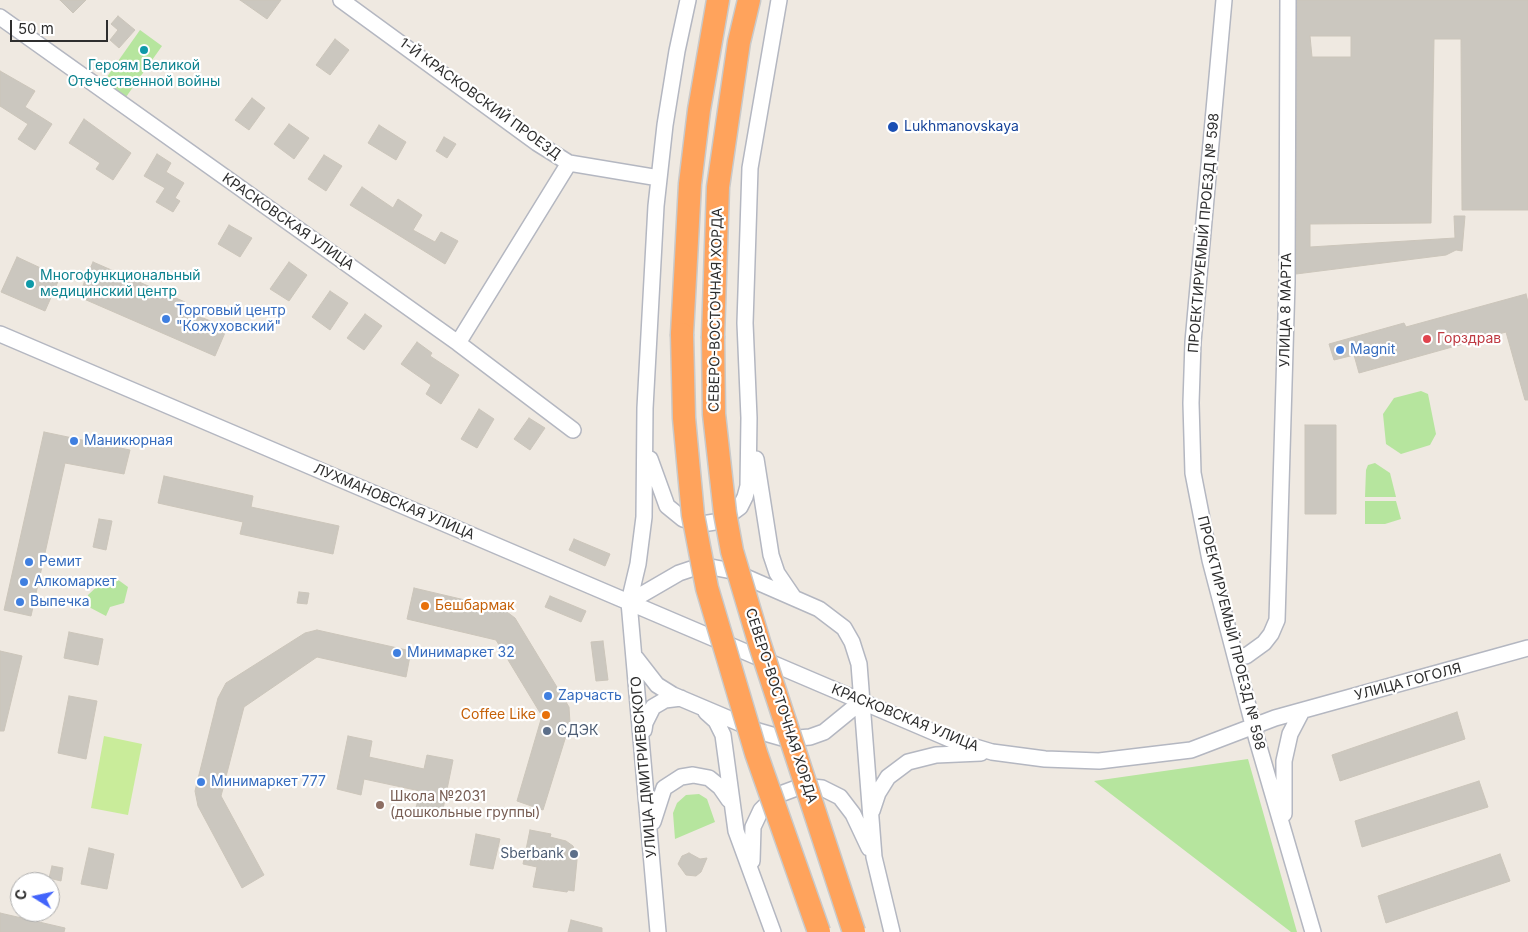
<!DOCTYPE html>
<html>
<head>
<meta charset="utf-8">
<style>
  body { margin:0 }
  #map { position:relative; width:1528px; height:932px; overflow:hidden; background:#efe9e1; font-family:Inter,sans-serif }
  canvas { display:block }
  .north { position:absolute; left:10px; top:872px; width:50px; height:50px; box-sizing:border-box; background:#fff; border:1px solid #ababab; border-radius:50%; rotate:280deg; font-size:14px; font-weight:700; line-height:20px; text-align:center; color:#2e2e2e }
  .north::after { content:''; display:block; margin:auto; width:18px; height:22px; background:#4264fb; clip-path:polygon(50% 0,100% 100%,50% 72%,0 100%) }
  .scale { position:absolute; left:10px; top:20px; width:98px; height:22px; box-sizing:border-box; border:2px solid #2e2e2e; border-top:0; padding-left:6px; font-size:15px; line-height:18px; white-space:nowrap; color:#2e2e2e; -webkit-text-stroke:4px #fff; paint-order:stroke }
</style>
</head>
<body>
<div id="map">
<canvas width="1528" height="932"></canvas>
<div class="north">С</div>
<div class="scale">50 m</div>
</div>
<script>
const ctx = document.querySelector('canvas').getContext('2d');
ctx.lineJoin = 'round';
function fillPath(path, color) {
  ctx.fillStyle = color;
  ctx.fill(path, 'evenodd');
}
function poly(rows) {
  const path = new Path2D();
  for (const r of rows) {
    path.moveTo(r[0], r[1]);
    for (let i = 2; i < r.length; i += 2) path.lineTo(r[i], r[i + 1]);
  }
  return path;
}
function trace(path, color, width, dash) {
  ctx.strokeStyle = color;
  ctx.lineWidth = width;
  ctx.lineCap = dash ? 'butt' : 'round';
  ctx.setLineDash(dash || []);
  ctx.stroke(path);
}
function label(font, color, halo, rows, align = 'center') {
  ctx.font = font + ' Inter,sans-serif';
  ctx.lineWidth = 4.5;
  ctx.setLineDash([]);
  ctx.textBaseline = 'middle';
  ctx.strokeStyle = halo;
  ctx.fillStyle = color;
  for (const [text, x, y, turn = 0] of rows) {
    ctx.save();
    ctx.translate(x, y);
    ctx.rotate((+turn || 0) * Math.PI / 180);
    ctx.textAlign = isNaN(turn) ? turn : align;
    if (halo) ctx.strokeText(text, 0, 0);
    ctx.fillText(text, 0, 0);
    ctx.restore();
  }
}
fillPath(poly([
  [140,30,162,46,126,97,104,81],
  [1421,391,1428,394,1436,434,1430,445,1401,454,1386,444,1383,414,1394,398],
  [1375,463,1390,473,1396,497,1365,497,1366,470,1368,465],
  [1365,501,1396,501,1401,519,1385,524,1365,524],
  [105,579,117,579,128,587,124,603,110,607,106,616,87,606,88,595],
  [1248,759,1297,932,1291,932,1094,781],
  [699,794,707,799,715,822,675,839,673,813,677,803,686,795]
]), '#b6e59e');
fillPath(poly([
  [104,736,142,744,128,815,91,808]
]), '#c9ec9a');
const building = poly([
  [60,0,86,0,73,13,60,0],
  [240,0,281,0,267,19,240,0],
  [1297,0,1528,0,1528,210,1462,210,1461,39,1434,39,1431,223,1310,224,1310,247,1455,238,1454,216,1465,216,1462,251,1456,250,1446,255,1296,274,1297,0],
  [1310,36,1351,36,1351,57,1312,57,1310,36],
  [118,16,135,30,119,48,110,40,118,30,111,24,118,16],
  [335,39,349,50,330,75,316,65,335,39],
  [0,71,35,91,25,107,52,124,35,150,18,139,28,124,0,106,0,71],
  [252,98,265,108,249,130,235,120,252,98],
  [84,119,131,153,113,180,96,169,100,163,69,143,84,119],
  [289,124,309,138,294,159,274,144,289,124],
  [379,125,406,142,396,160,368,143,379,125],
  [444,137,456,144,447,158,436,151,444,137],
  [157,154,171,163,166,172,184,183,175,198,180,201,173,212,156,202,165,188,144,176,157,154],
  [324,155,342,166,326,191,308,179,324,155],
  [362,187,393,208,398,199,422,215,413,230,435,242,441,232,458,241,445,264,350,205,362,187],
  [229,225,252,238,240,257,218,244,229,225],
  [17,257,60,277,45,311,1,292,17,257],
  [93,262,185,302,182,309,227,328,215,356,84,299,87,292,81,290,93,262],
  [289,262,307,275,289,301,270,289,289,262],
  [330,291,348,303,330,330,312,317,330,291],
  [1526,294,1528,302,1528,400,1525,400,1506,332,1359,373,1354,355,1334,360,1329,344,1404,323,1406,327,1526,294],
  [365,314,382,326,364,350,347,338,365,314],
  [417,342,432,353,430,356,459,375,441,404,426,394,431,385,401,364,417,342],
  [479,409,494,419,477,448,461,439,479,409],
  [529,418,545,428,530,450,514,439,529,418],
  [1305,425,1336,425,1336,514,1305,514,1305,425],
  [44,432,130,450,124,474,65,463,31,616,4,610,44,432],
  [164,476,253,496,251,507,339,526,333,554,240,534,243,522,158,503,164,476],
  [99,519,112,521,106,550,93,547,99,519],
  [574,539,610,554,605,566,569,550,574,539],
  [414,588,503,609,515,618,569,707,570,723,543,810,517,801,542,716,496,640,407,619,414,588],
  [299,592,309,593,307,604,297,603,299,592],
  [550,596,586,611,581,622,545,607,550,596],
  [317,630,411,651,406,677,317,657,244,707,221,796,264,875,242,888,198,806,195,791,218,698,226,683,305,633,317,630],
  [69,632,103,639,98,665,64,658,69,632],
  [603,641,608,680,596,681,591,642,603,641],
  [0,651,22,656,4,731,0,731,0,651],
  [69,696,97,701,86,759,58,753,69,696],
  [1457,712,1465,739,1340,781,1332,755,1457,712],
  [348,736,372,741,369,757,424,769,427,755,453,760,442,814,416,808,420,791,364,779,361,795,337,789,348,736],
  [1479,781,1488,807,1362,847,1355,821,1479,781],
  [530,830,551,834,550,837,566,841,573,846,577,860,574,891,568,890,567,892,533,887,537,867,523,864,530,830],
  [476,834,500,839,493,869,470,865,476,834],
  [89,848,114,854,107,889,81,884,89,848],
  [689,853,700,859,707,858,701,872,696,876,686,875,678,864,682,856,689,853],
  [1500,854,1510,881,1386,923,1378,896,1500,854],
  [52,866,63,868,61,881,49,878,52,866],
  [0,913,65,928,64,932,0,932,0,913],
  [571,920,602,928,602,932,568,932,571,920]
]);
fillPath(building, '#cbc7bf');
trace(building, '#cbc5ba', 1);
const minor = poly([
  [341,0,537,143,569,163,659,178],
  [1224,0,1193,342,1191,403,1193,473,1210,560,1257,740,1313,932],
  [0,17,458,343,573,430],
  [0,334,952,740,992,752,1045,759,1099,761,1191,750,1275,718,1528,648],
  [458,343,569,163],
  [650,459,667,506,683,519,702,524,721,521,740,507,745,497,748,486,749,418,745,323,750,168,779,0],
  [756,459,771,555,777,573,794,598],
  [629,602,679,573,694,568,711,567,732,571,819,609,844,628,852,642,859,664,874,857,892,932],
  [1235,655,1246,656,1264,643,1271,634,1277,620,1287,282,1288,0],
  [636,658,657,685,673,695,758,731,786,739,810,737,824,732,862,701],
  [706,712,716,721,723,735,736,831,773,932],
  [644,730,645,723,653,707,665,700,681,698],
  [872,811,878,793,888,777,908,762,936,755,981,753],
  [1284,814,1284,761,1290,734,1302,711],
  [653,822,664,788,681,777,693,775,709,778,720,787,729,800],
  [752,861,753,827,761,810,775,796,802,786,822,788,840,797,853,814,869,848],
  [658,932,629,602,638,564,644,517,645,408,656,206,665,125,677,51,688,0]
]);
const highway = poly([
  [682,334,690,184,699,110,718,0],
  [713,336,718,187,739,42,749,0]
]);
trace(minor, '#b4b7c1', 18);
trace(highway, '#c9c9c9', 25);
trace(minor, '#fff', 15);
trace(highway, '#ffa35c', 22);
const highwayBridge = poly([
  [682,334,684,418,693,515,707,588,756,753,819,932],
  [713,336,714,414,725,513,732,551,760,645,854,932]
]);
trace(highwayBridge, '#c9c9c9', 25, []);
trace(highwayBridge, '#ffa35c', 22);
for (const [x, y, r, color] of [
  [144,50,5,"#0f9aa8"],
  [893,127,6,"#1a4fb4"],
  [30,284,5,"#0f9aa8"],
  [166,319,5,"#3f7fe0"],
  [1427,339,5,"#e0444e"],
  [1340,350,5,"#3f7fe0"],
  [74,441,5,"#3f7fe0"],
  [29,562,5,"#3f7fe0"],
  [24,582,5,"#3f7fe0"],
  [20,602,5,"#3f7fe0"],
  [425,606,5,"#e8710a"],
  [397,653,5,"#3f7fe0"],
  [548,696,5,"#3f7fe0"],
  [546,715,5,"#e8710a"],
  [547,731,5,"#5c6f8a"],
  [201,782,5,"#3f7fe0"],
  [380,805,5,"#8d6e63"],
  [574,854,5,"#5c6f8a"]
]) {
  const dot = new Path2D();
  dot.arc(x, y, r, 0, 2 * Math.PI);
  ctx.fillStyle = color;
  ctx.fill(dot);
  trace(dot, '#fff', 2);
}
label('14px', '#0d838f', '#fff', [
  ["Героям Великой",144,66],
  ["Отечественной войны",144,82],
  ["Многофункциональный",40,276,"left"],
  ["медицинский центр",40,292,"left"]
]);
label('14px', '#2e2e2e', '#fff', [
  ["1-Й КРАСКОВСКИЙ ПРОЕЗД",480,99,36],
  ["КРАСКОВСКАЯ УЛИЦА",288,222,35],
  ["ПРОЕКТИРУЕМЫЙ ПРОЕЗД № 598",1204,233,-85],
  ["СЕВЕРО-ВОСТОЧНАЯ ХОРДА",716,310,-89],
  ["УЛИЦА 8 МАРТА",1286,310,-89],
  ["ЛУХМАНОВСКАЯ УЛИЦА",394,502,23],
  ["ПРОЕКТИРУЕМЫЙ ПРОЕЗД № 598",1231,633,76],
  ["УЛИЦА ГОГОЛЯ",1408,682,-15],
  ["СЕВЕРО-ВОСТОЧНАЯ ХОРДА",781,706,72],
  ["КРАСКОВСКАЯ УЛИЦА",905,718,22],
  ["УЛИЦА ДМИТРИЕВСКОГО",644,767,-95]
]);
label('14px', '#164399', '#fff', [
  ["Lukhmanovskaya",904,127]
], 'left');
label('14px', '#366cbe', '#fff', [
  ["Торговый центр",176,311],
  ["\"Кожуховский\"",176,327],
  ["Magnit",1350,350],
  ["Маникюрная",84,441],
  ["Ремит",39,562],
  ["Алкомаркет",34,582],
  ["Выпечка",30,602],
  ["Минимаркет 32",407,653],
  ["Zapчасть",558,696],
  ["Минимаркет 777",211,782]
], 'left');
label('14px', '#be3a42', '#fff', [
  ["Горздрав",1437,339]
], 'left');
label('14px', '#c56008', '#fff', [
  ["Бешбармак",435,606],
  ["Coffee Like",536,715,"right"]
], 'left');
label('14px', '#4e5e75', '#fff', [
  ["СДЭК",557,731],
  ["Sberbank",564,854,"right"]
], 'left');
label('14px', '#785e54', '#fff', [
  ["Школа №2031",390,797],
  ["(дошкольные группы)",390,813]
], 'left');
</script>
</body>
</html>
